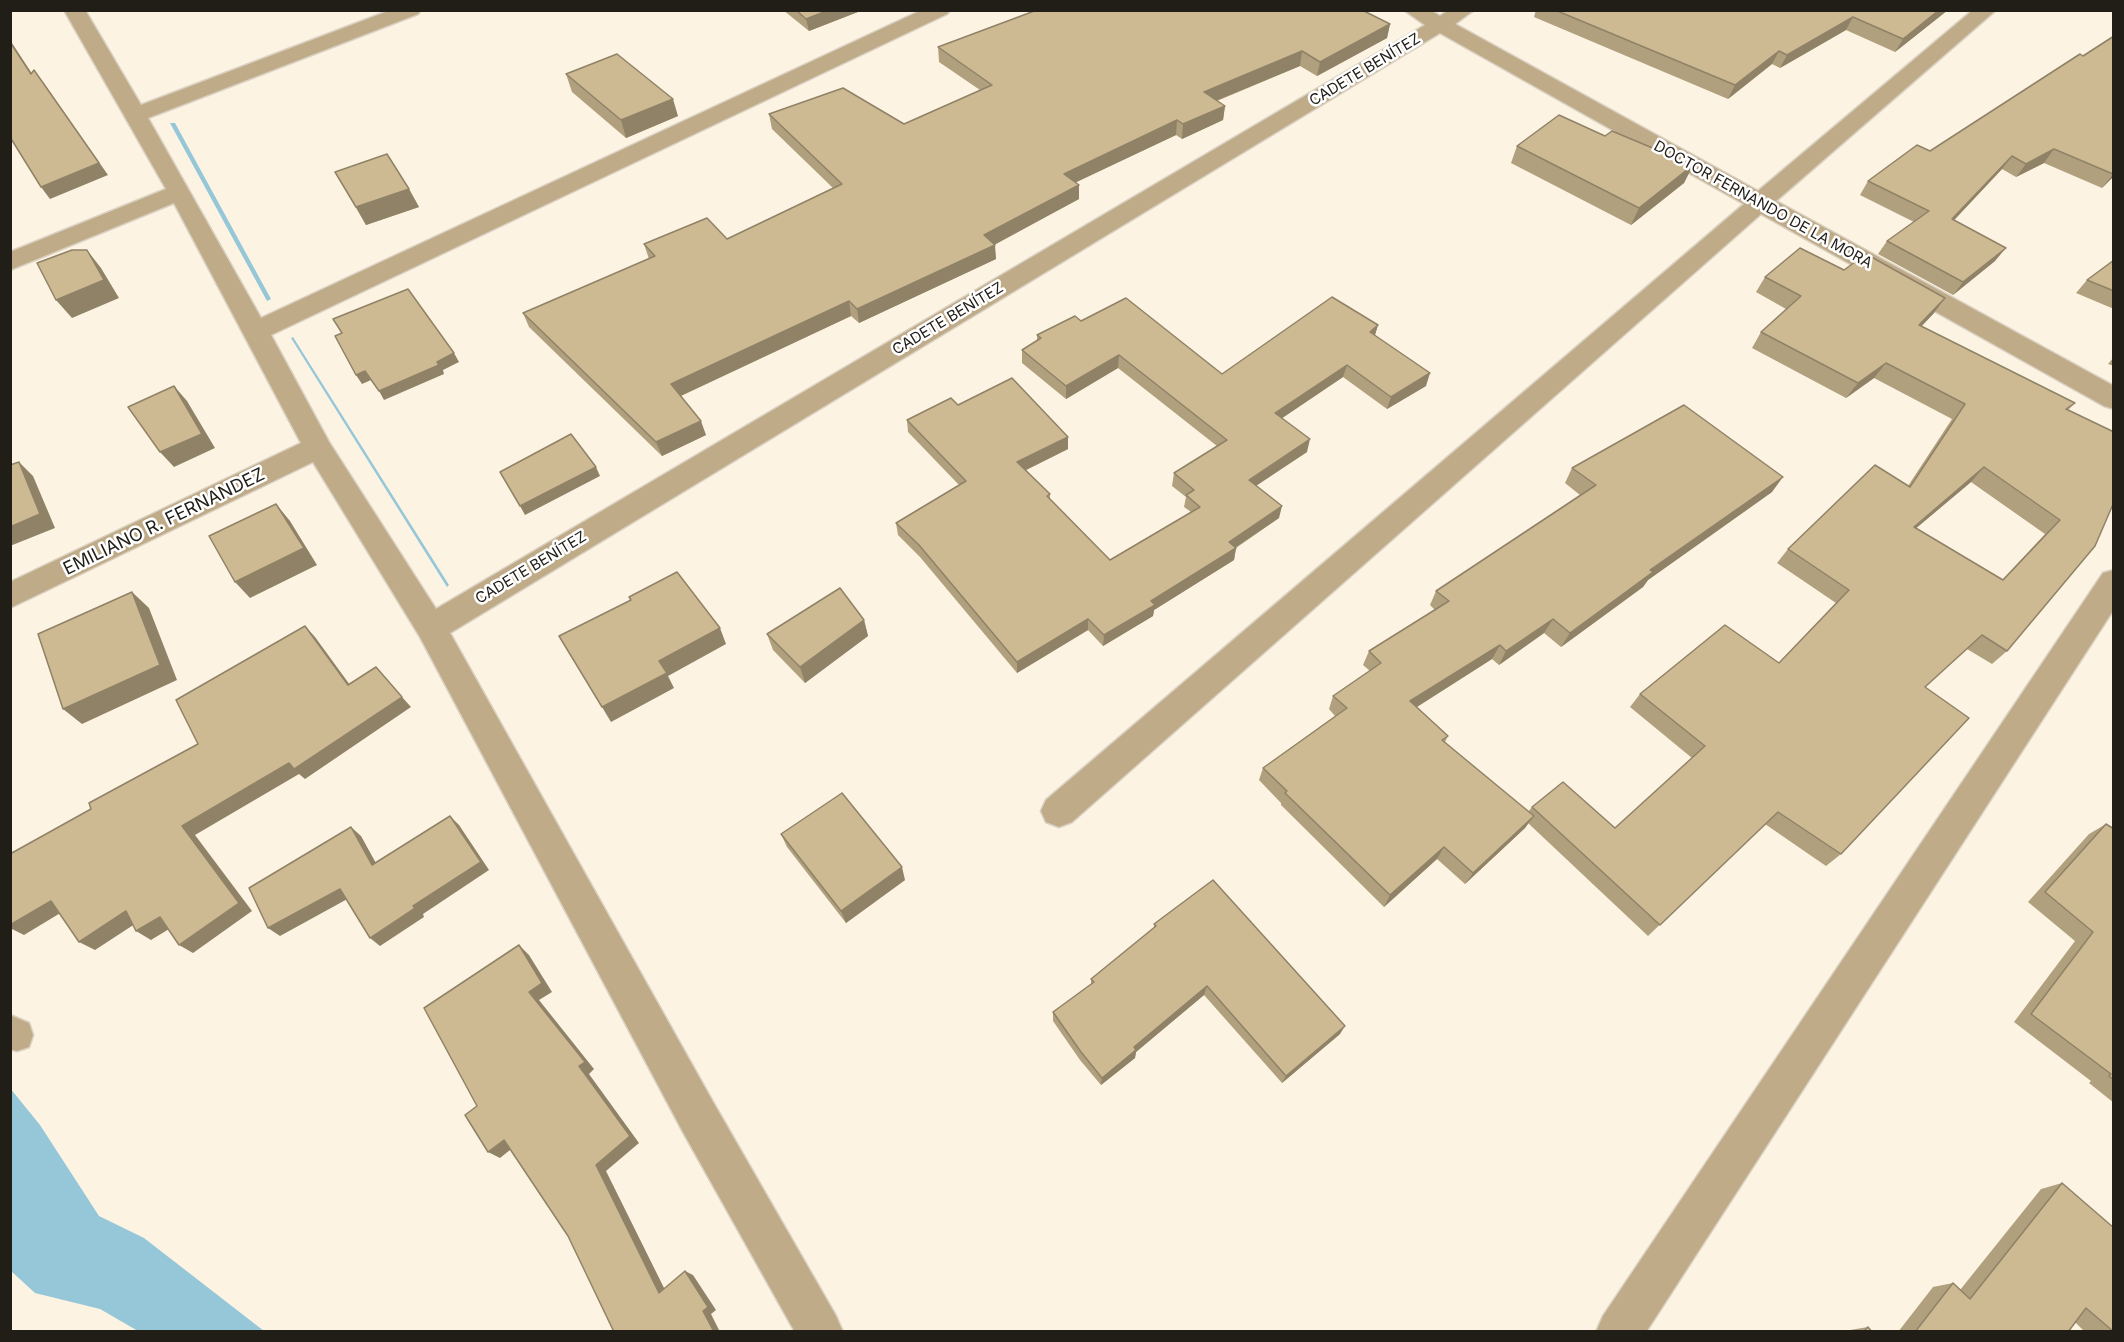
<!DOCTYPE html>
<html>
<head>
<meta charset="utf-8">
<style>
  body { margin:0 }
  #map { position:relative; width:2124px; height:1342px; overflow:hidden; background:#fcf3e2; font-family:Inter,sans-serif }
  canvas { display:block }
  .frame { position:absolute; inset:0; border:12px solid #211e18; pointer-events:none }
</style>
</head>
<body>
<div id="map">
<canvas width="2124" height="1342"></canvas>
<div class="frame"></div>
</div>
<script>
const ctx = document.querySelector('canvas').getContext('2d');
ctx.lineJoin = 'round';
function fillPath(path, color) {
  ctx.fillStyle = color;
  ctx.fill(path, 'evenodd');
}
function poly(rows) {
  const path = new Path2D();
  for (const r of rows) {
    path.moveTo(r[0], r[1]);
    for (let i = 2; i < r.length; i += 2) path.lineTo(r[i], r[i + 1]);
  }
  return path;
}
function trace(path, color, width, dash) {
  ctx.strokeStyle = color;
  ctx.lineWidth = width;
  ctx.lineCap = dash ? 'butt' : 'round';
  ctx.setLineDash(dash || []);
  ctx.stroke(path);
}
function label(font, color, halo, rows, align = 'center') {
  ctx.font = font + ' Inter,sans-serif';
  ctx.lineWidth = 5;
  ctx.setLineDash([]);
  ctx.textBaseline = 'middle';
  ctx.strokeStyle = halo;
  ctx.fillStyle = color;
  for (const [text, x, y, turn = 0] of rows) {
    ctx.save();
    ctx.translate(x, y);
    ctx.rotate((+turn || 0) * Math.PI / 180);
    ctx.textAlign = isNaN(turn) ? turn : align;
    if (halo) ctx.strokeText(text, 0, 0);
    ctx.fillText(text, 0, 0);
    ctx.restore();
  }
}
fillPath(poly([
  [170,123,175,123,271,299,267,301],
  [293,337,449,585,447,587,291,338],
  [10,1088,40,1125,99,1216,144,1238,264,1331,138,1331,100,1309,35,1293,11,1271]
]), '#96c7d8');
const lane = poly([
  [10,1015,29,1023,33,1035,29,1047,17,1051,10,1049,10,1015]
]);
const street = poly([
  [64,10,85,10,141,105,391,10,421,10,418,14,148,118,261,318,922,10,950,10,947,14,271,335,329,442,436,609,1425,25,1404,10,1430,10,1440,16,1449,10,1474,10,1455,24,1758,191,1973,10,1996,10,1776,201,2114,386,2114,409,2104,406,1761,214,1072,822,1059,827,1046,822,1041,811,1046,800,1744,204,1440,33,450,633,713,1102,836,1316,843,1332,795,1332,683,1132,420,637,313,462,10,608,10,582,301,443,174,203,10,270,10,252,166,189,64,10],
  [2114,570,2114,609,1646,1332,1596,1332,1603,1316,2103,573,2114,570]
]);
trace(lane, '#d9d1c2', 3);
trace(street, '#d9d1c2', 3);
fillPath(lane, '#c0ab89');
fillPath(street, '#c0ab89');
fillPath(poly([
  [783,10,863,10,809,31],
  [1536,10,1948,10,1895,52,1846,30,1780,68,1772,64,1728,99,1534,17],
  [1390,24,1387,38,1317,76,1300,66,1217,101,1225,106,1223,120,1182,139,1176,135,1076,182,1079,199,994,244,996,259,859,323,851,316,681,396,706,435,662,456,529,327,523,313,649,259,644,244,727,239,833,188,772,129,769,114,904,124,980,90,939,62,938,47],
  [2080,54,2114,176,2102,188,2044,163,2016,177,2002,169,1954,220,1995,261,1953,295,1878,254,1887,241,1914,222,1860,195,1868,181,1930,151],
  [566,74,678,116,626,138,572,92],
  [1605,136,1693,165,1684,183,1631,225,1511,163,1517,146],
  [335,172,409,189,419,207,366,225],
  [2114,260,2114,309,2076,293,2087,280],
  [1765,277,1934,313,1921,326,2075,403,2068,410,2114,432,2007,651,1992,664,1967,649,1925,687,1841,854,1826,866,1765,824,1648,936,1528,823,1525,828,1465,884,1437,859,1384,907,1281,805,1281,803,1259,780,1263,768,1335,716,1329,709,1333,696,1370,671,1363,665,1369,651,1435,610,1430,605,1436,591,1580,495,1565,483,1572,468,1772,492,1648,580,1643,587,1561,647,1544,633,1499,665,1492,659,1417,707,1448,736,1445,742,1528,812,1532,807,1615,828,1692,758,1630,707,1640,694,1779,663,1836,603,1777,563,1788,549,1908,486,1952,419,1874,378,1846,398,1752,348,1761,332,1786,309,1756,292],
  [1971,482,2045,534,2002,580,1916,528],
  [1081,321,1222,374,1378,325,1375,335,1426,386,1387,409,1343,377,1282,418,1307,452,1256,485,1279,518,1236,548,1234,560,1154,610,1153,616,1103,646,1088,630,1017,673,920,557,898,535,896,523,959,485,908,432,907,420,958,405,1068,449,1026,470,1050,494,1050,500,1110,560,1191,512,1184,507,1186,497,1172,486,1174,473,1217,446,1118,368,1066,399,1022,363,1022,350,1037,341,1037,335],
  [2114,357,2114,366,2108,364],
  [864,620,868,636,805,683,773,650,767,634],
  [2106,824,2114,829,2114,1103,2089,1083,2091,1081,2014,1022,2075,941,2028,902,2089,834],
  [781,834,905,880,846,923,787,847],
  [1154,924,1340,1034,1282,1083,1204,995,1136,1052,1135,1058,1101,1085,1080,1060,1053,1021,1053,1012,1091,985,1091,979,1154,928],
  [2062,1183,2114,1332,2085,1332,2075,1322,2068,1332,1898,1332,1933,1287,1953,1283,1960,1290,2041,1189],
  [1868,1327,1872,1332,1848,1332,1850,1330]
]), '#b0a07e');
fillPath(poly([
  [829,10,863,10,809,31,806,19],
  [1939,10,1948,10,1895,52,1903,39],
  [1853,17,1846,30,1780,68,1787,55],
  [1390,24,1387,38,1317,76,1320,62],
  [10,40,40,86,31,74,10,42],
  [1302,51,1300,66,1203,106,1204,92],
  [1779,51,1772,64,1728,99,1735,85],
  [43,82,108,175,50,199,41,187],
  [673,99,678,116,626,138,621,120],
  [1225,106,1223,120,1182,139,1183,124],
  [1177,120,1176,135,1064,188,1064,174],
  [2054,149,2044,163,2016,177,2026,164],
  [2012,156,2002,169,1942,233,1952,219],
  [1693,165,1684,183,1631,225,1639,208],
  [2114,173,2114,176,2102,188],
  [1079,185,1079,199,985,250,984,235],
  [409,189,419,207,366,225,356,207],
  [995,245,996,259,859,323,857,309],
  [2006,248,1995,261,1953,295,1963,282],
  [87,250,101,268,119,298,72,318,56,300],
  [1945,298,1934,313,1908,341,1919,325],
  [849,301,851,316,676,398,671,384],
  [1378,325,1374,338,1370,332],
  [454,353,459,362,443,370,444,374,384,400,379,391],
  [1119,355,1118,368,1066,399,1066,386],
  [1886,363,1874,378,1846,398,1858,383],
  [1347,365,1343,377,1272,425,1275,413],
  [365,371,371,380,362,384,356,375],
  [1430,373,1426,386,1387,409,1391,397],
  [174,386,187,401,215,448,174,467,160,452],
  [701,421,706,435,662,456,656,442],
  [1068,437,1068,449,1018,474,1017,462],
  [1310,439,1307,452,1247,492,1249,480],
  [19,462,33,476,55,528,10,546,10,527],
  [596,467,600,476,525,515,520,506],
  [1984,467,1971,482,1901,541,1914,527],
  [1783,477,1772,492,1648,580,1643,587,1561,647,1570,633,1650,570],
  [276,504,290,521,317,565,250,598,235,582],
  [1282,506,1279,518,1227,553,1229,542],
  [1236,548,1234,560,1154,610,1153,616,1103,646,1104,635,1151,601],
  [132,592,149,608,177,680,82,724,63,709],
  [1088,619,1088,630,1017,673,1017,662],
  [1553,619,1544,633,1499,665,1506,651],
  [864,620,868,636,805,683,800,667],
  [305,626,315,637,358,696,348,685],
  [720,628,726,644,668,676,674,688,611,722,602,707,659,661],
  [1500,645,1492,659,1404,715,1410,701],
  [402,697,411,707,305,779,299,774,195,835,252,911,193,953,179,945,182,826],
  [450,816,459,825,489,870,423,914,424,917,380,946,370,938,413,906],
  [1534,816,1525,828,1465,884,1473,873],
  [351,827,361,836,382,874,372,865],
  [1444,847,1437,859,1384,907,1390,895],
  [902,867,905,880,846,923,841,911],
  [340,889,351,897,280,936,268,928],
  [51,901,67,909,24,935,10,928,10,925],
  [126,911,141,920,95,950,79,942],
  [160,917,174,926,151,940,136,931],
  [519,945,529,955,552,992,539,1000,594,1069,589,1074,639,1143,606,1171,668,1296,659,1293,596,1165,579,1066,529,992],
  [1207,986,1204,995,1136,1052,1135,1058,1101,1085,1102,1078,1134,1047],
  [1345,1026,1340,1034,1282,1083,1286,1076],
  [504,1140,515,1146,500,1158,488,1152],
  [685,1271,693,1275,716,1310,711,1314,720,1332,714,1332,703,1311]
]), '#908267');
const building = poly([
  [796,10,829,10,806,19,796,10],
  [1037,10,1362,10,1390,24,1320,62,1302,51,1204,92,1225,106,1183,124,1177,120,1064,174,1079,185,984,235,995,245,857,309,849,301,671,384,701,421,656,442,523,313,655,256,644,244,707,218,727,239,842,184,769,114,843,88,904,124,992,85,938,47,1037,10],
  [1555,10,1939,10,1903,39,1853,17,1787,55,1779,51,1735,85,1555,10],
  [2114,36,2113,174,2054,149,2026,164,2012,156,1952,219,2006,248,1963,282,1887,241,1929,211,1868,181,1917,145,1930,151,2080,54,2083,56,2114,36],
  [10,42,31,74,34,70,99,163,41,187,10,137,10,42],
  [617,54,673,99,621,120,566,74,617,54],
  [1559,115,1605,136,1612,131,1693,165,1639,208,1517,146,1559,115],
  [387,154,409,189,356,207,335,172,387,154],
  [1800,248,1844,270,1866,254,1945,298,1919,325,2075,403,2066,409,2114,432,2114,502,2095,546,2007,651,1982,635,1925,687,1969,718,1841,854,1778,812,1660,925,1532,807,1563,782,1615,828,1705,746,1640,694,1725,625,1779,663,1849,590,1788,549,1875,465,1910,487,1965,404,1886,363,1858,383,1761,332,1801,296,1765,277,1800,248],
  [1984,467,2060,520,2003,580,1914,527,1984,467],
  [72,250,87,250,104,280,56,300,37,263,72,250],
  [2114,260,2114,291,2087,280,2114,260],
  [408,289,454,353,437,362,439,365,379,391,365,371,356,375,335,336,342,333,333,319,408,289],
  [1332,297,1378,325,1370,332,1430,373,1391,397,1347,365,1275,413,1310,439,1249,480,1282,506,1229,542,1236,548,1151,601,1155,605,1104,635,1088,619,1017,662,919,545,896,523,966,481,907,420,951,398,958,405,1012,378,1068,437,1017,462,1050,494,1047,496,1110,560,1200,507,1186,495,1194,490,1174,473,1227,440,1119,355,1066,386,1022,350,1041,338,1037,335,1075,316,1081,321,1126,298,1222,374,1332,297],
  [174,386,202,434,160,452,128,407,174,386],
  [1684,405,1783,477,1650,570,1653,572,1570,633,1553,619,1506,651,1500,645,1410,701,1448,736,1442,740,1534,816,1473,873,1444,847,1390,895,1285,793,1287,791,1263,768,1347,708,1333,696,1381,663,1369,651,1449,601,1436,591,1596,485,1572,468,1684,405],
  [571,434,596,467,520,506,500,472,571,434],
  [19,462,40,514,10,527,10,465,19,462],
  [276,504,304,548,235,582,209,536,276,504],
  [677,572,720,628,659,661,667,673,602,707,559,636,631,600,629,597,677,572],
  [840,588,864,620,800,667,767,634,840,588],
  [132,592,160,665,63,709,38,634,132,592],
  [305,626,348,685,376,667,402,697,294,769,289,763,182,826,239,903,179,945,160,917,136,931,126,911,79,942,51,901,10,925,10,854,91,809,89,803,198,744,176,700,305,626],
  [842,793,902,867,841,911,781,834,842,793],
  [450,816,481,862,413,906,415,908,370,938,340,889,268,928,249,888,351,827,372,865,450,816],
  [2106,824,2114,829,2114,1080,2109,1076,2111,1074,2031,1014,2093,932,2045,892,2106,824],
  [1213,880,1345,1026,1286,1076,1207,986,1134,1047,1136,1050,1102,1078,1081,1052,1053,1012,1094,982,1091,979,1156,926,1154,924,1213,880],
  [519,945,542,983,529,992,585,1062,579,1066,630,1136,596,1165,659,1293,685,1271,708,1307,703,1311,714,1332,614,1332,568,1236,504,1140,488,1152,465,1115,477,1106,424,1008,519,945],
  [2062,1183,2114,1228,2114,1332,2086,1308,2068,1332,1915,1332,1953,1283,1970,1299,2062,1183],
  [1868,1327,1872,1332,1863,1332,1868,1327]
]);
fillPath(building, '#cdba93');
trace(building, '#908267', 1.5);
label('15px', '#211e18', '#fff', [
  ["CADETE BENÍTEZ",1365,70,-31],
  ["DOCTOR FERNANDO DE LA MORA",1763,205,29],
  ["CADETE BENÍTEZ",948,319,-31],
  ["CADETE BENÍTEZ",531,568,-31]
]);
label('18px', '#211e18', '#fff', [
  ["EMILIANO R. FERNANDEZ",164,522,-26]
]);
</script>
</body>
</html>
